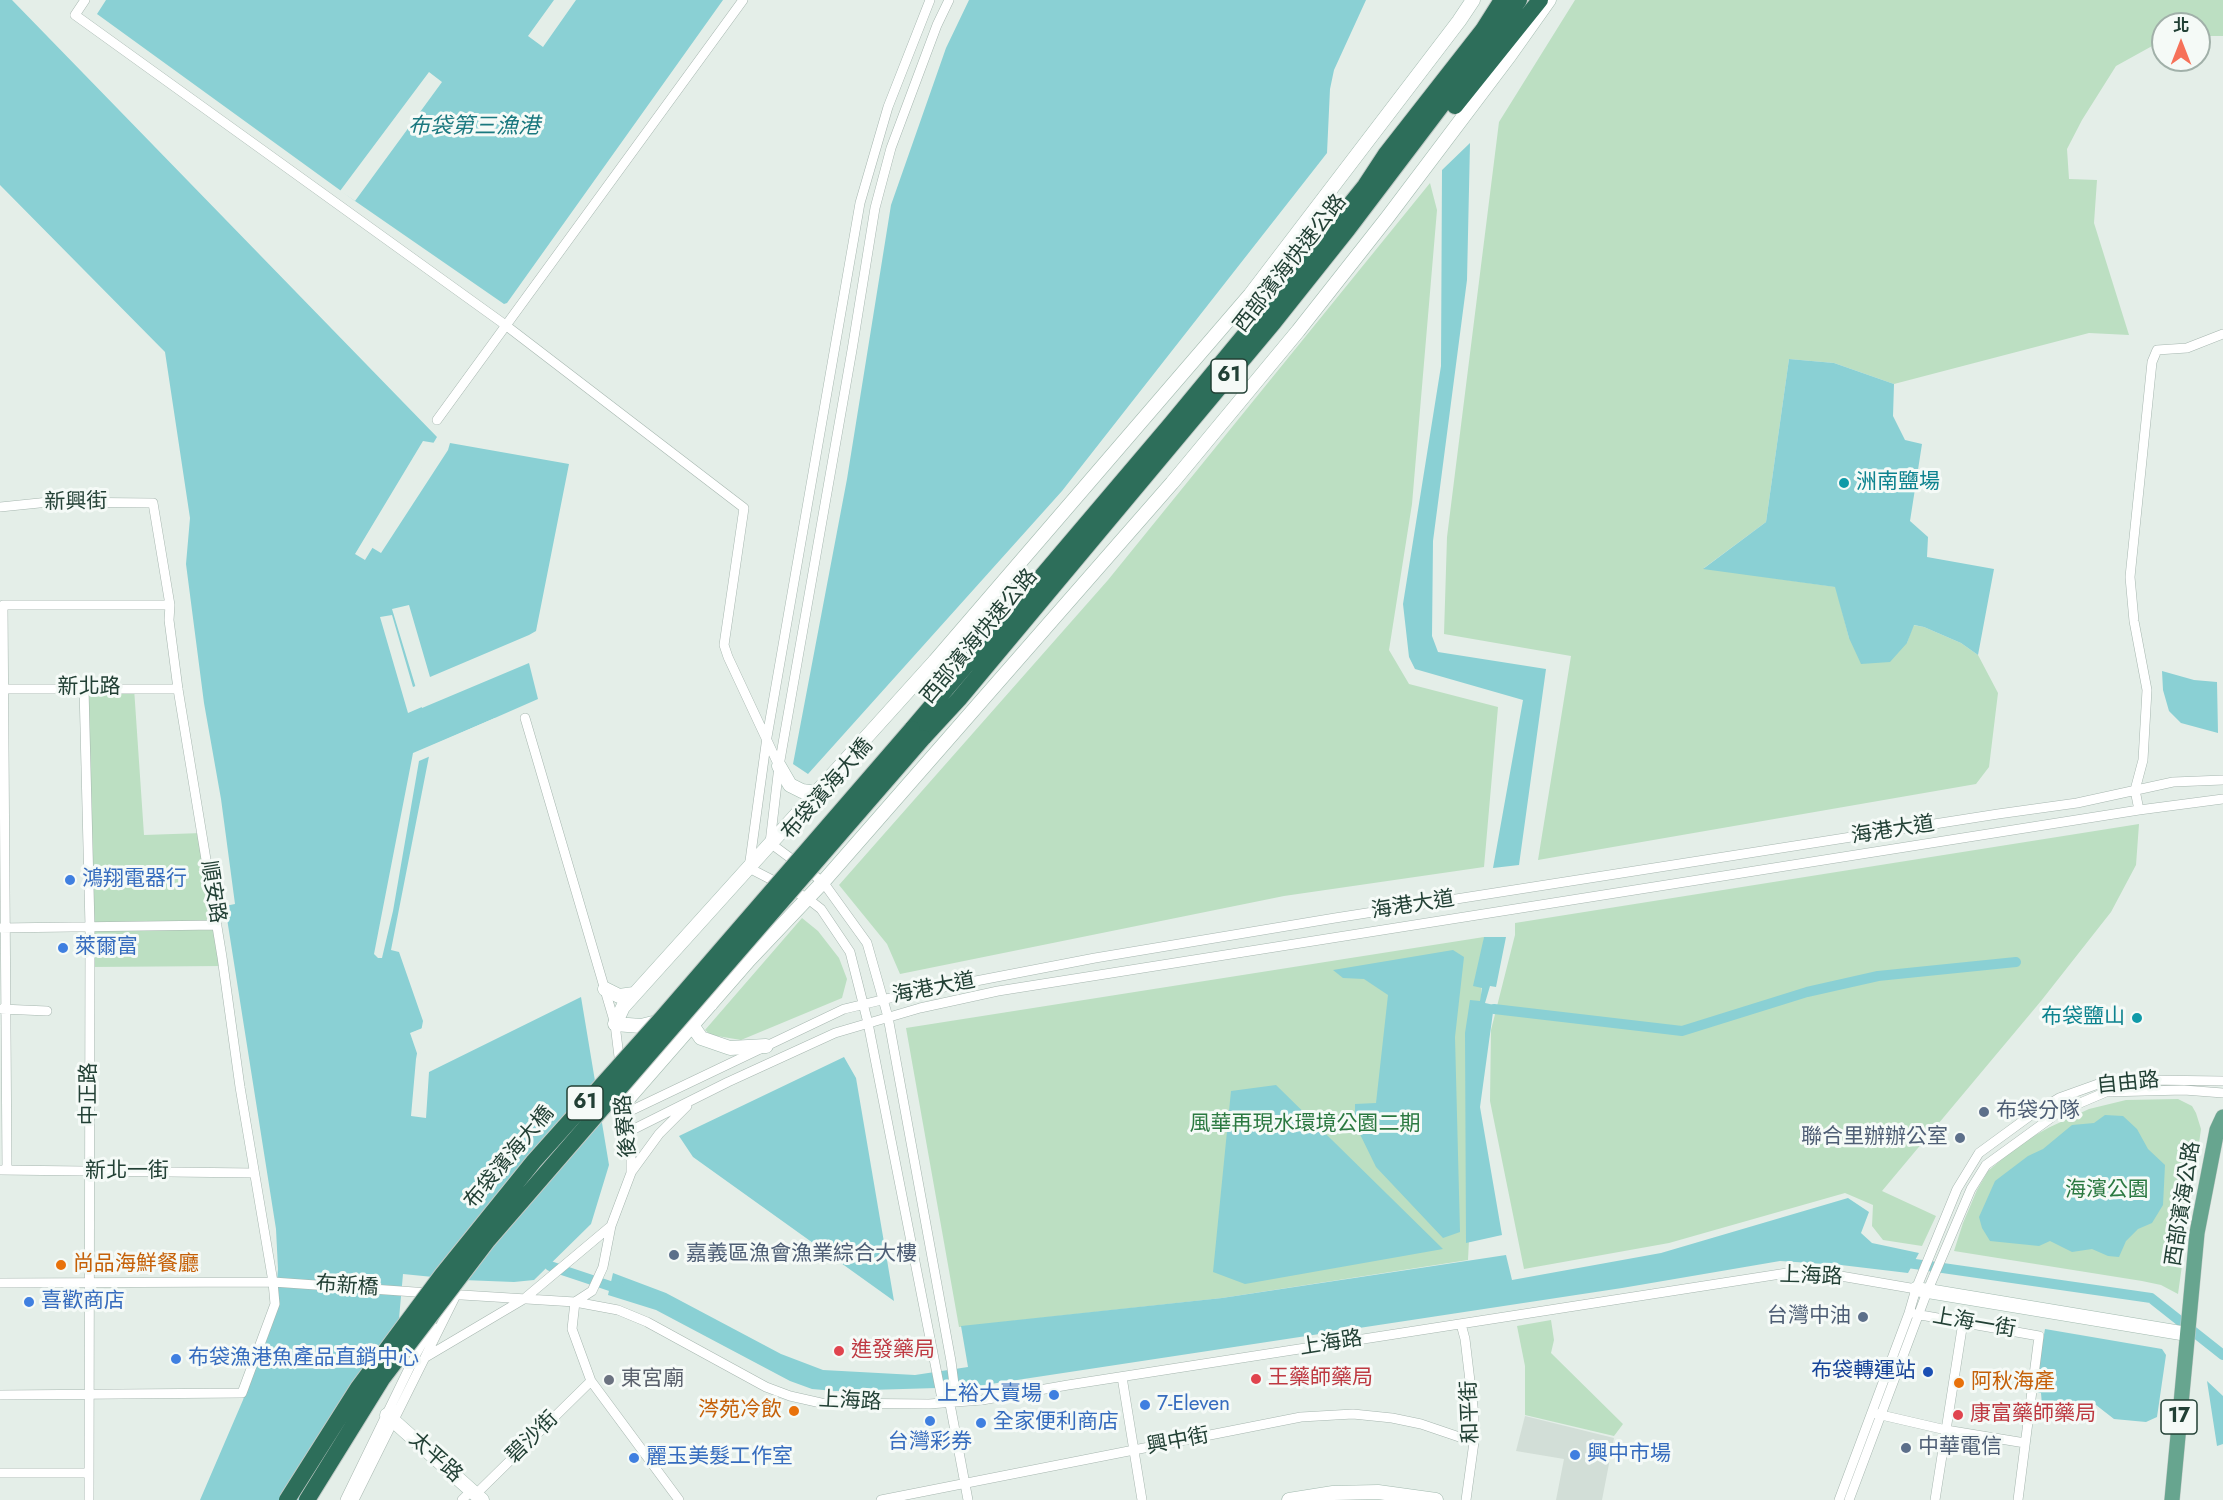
<!DOCTYPE html>
<html>
<head>
<meta charset="utf-8">
<style>
  body { margin:0 }
  #map { position:relative; width:2223px; height:1500px; overflow:hidden; background:#e4eee8; font-family:Jost,"Noto Sans TC",sans-serif }
  canvas { display:block }
  .north { position:absolute; left:2151px; top:12px; width:60px; height:60px; box-sizing:border-box; background:#f5faf7; border:2px solid #a1b0a9; border-radius:50%; rotate:0deg; font-size:16px; font-weight:700; line-height:24px; text-align:center; color:#224035 }
  .north::after { content:''; display:block; margin:auto; width:21px; height:27px; background:#f67159; clip-path:polygon(50% 0,100% 100%,50% 72%,0 100%) }
</style>
</head>
<body>
<div id="map">
<canvas width="2223" height="1500"></canvas>
<div class="north">北</div>
</div>
<script>
const ctx = document.querySelector('canvas').getContext('2d');
ctx.lineJoin = 'round';
function fillPath(path, color) {
  ctx.fillStyle = color;
  ctx.fill(path, 'evenodd');
}
function poly(rows) {
  const path = new Path2D();
  for (const r of rows) {
    path.moveTo(r[0], r[1]);
    for (let i = 2; i < r.length; i += 2) path.lineTo(r[i], r[i + 1]);
  }
  return path;
}
function trace(path, color, width, dash) {
  ctx.strokeStyle = color;
  ctx.lineWidth = width;
  ctx.lineCap = dash ? 'butt' : 'round';
  ctx.setLineDash(dash || []);
  ctx.stroke(path);
}
function label(font, color, halo, rows, align = 'center') {
  ctx.font = font + ' Jost,"Noto Sans TC",sans-serif';
  ctx.lineWidth = 6;
  ctx.setLineDash([]);
  ctx.textBaseline = 'middle';
  ctx.strokeStyle = halo;
  ctx.fillStyle = color;
  for (const [text, x, y, turn = 0] of rows) {
    ctx.save();
    ctx.translate(x, y);
    ctx.rotate((+turn || 0) * Math.PI / 180);
    ctx.textAlign = isNaN(turn) ? turn : align;
    if (halo) ctx.strokeText(text, 0, 0);
    ctx.fillText(text, 0, 0);
    ctx.restore();
  }
}
fillPath(poly([
  [1525,1416,1614,1438,1602,1500,1556,1500,1564,1459,1516,1451]
]), '#d2ded7');
fillPath(poly([
  [1575,0,2223,0,2223,36,2199,36,2199,24,2163,24,2163,40,2116,66,2082,120,2067,149,2069,179,2097,180,2094,223,2129,335,2089,333,1894,384,1834,363,1789,359,1766,522,1704,568,1836,587,1849,638,1907,643,1913,625,1924,627,1961,643,1978,655,1998,693,1989,767,1976,784,1538,860,1571,656,1444,634,1447,537,1499,122],
  [1430,183,1437,210,1412,504,1389,650,1409,684,1498,707,1484,867,1284,896,900,974,887,944,839,885,1108,580],
  [84,688,134,688,144,835,202,833,224,966,90,967],
  [2139,824,2136,865,2111,912,2041,1001,1882,1191,1936,1216,1922,1246,1883,1240,1872,1226,1873,1205,1845,1193,1669,1243,1524,1269,1490,1101,1491,1030,1515,935,1515,923],
  [802,918,818,931,839,958,847,979,842,998,741,1040,711,1035,705,1030],
  [1484,937,1468,1260,1222,1298,959,1327,906,1028],
  [2178,1099,2192,1106,2196,1113,2201,1129,2178,1294,2161,1285,2142,1281,1954,1251,1963,1223,1977,1190,1988,1171,2021,1143,2050,1127,2089,1109,2126,1100],
  [1551,1320,1554,1340,1551,1353,1623,1424,1614,1436,1525,1415,1525,1366,1517,1326]
]), '#bcdfc2');
fillPath(poly([
  [0,0,12,0,437,437,371,547,381,553,448,450,450,443,569,464,536,631,529,635,430,677,409,605,392,609,422,708,529,663,538,699,431,746,391,950,399,952,423,1021,416,1059,411,1116,426,1118,429,1072,581,997,609,1165,591,1224,534,1280,514,1282,463,1280,403,1274,397,1341,310,1500,200,1500,243,1400,275,1304,278,1269,276,1229,225,906,235,904,221,799,204,703,186,564,190,518,165,352,0,185],
  [106,0,723,0,507,303,504,304,355,201,97,14],
  [969,0,1366,0,1334,70,1330,89,1327,153,1062,491,808,774,793,764,847,479,891,205,946,48],
  [1470,143,1467,280,1433,541,1432,636,1438,652,1546,669,1519,865,1493,868,1523,700,1415,669,1409,657,1403,604,1441,366,1442,170],
  [1789,359,1834,363,1894,384,1893,416,1905,440,1922,444,1910,521,1928,537,1927,557,1994,569,1978,655,1961,643,1924,627,1914,625,1907,643,1890,662,1861,664,1849,638,1835,587,1703,569,1766,522],
  [2162,671,2194,680,2217,682,2218,733,2181,723,2169,711,2163,690],
  [1484,937,1506,937,1496,987,1490,986,1485,1003,1494,1005,1480,1107,1502,1235,1466,1243,1465,1033,1470,1000,1480,1001,1482,988,1473,986],
  [1453,950,1464,957,1455,1037,1460,1232,1443,1238,1376,1167,1355,1124,1355,1104,1376,1103,1388,995,1364,979,1343,978,1333,970],
  [844,1057,856,1078,894,1301,693,1157,679,1136],
  [1276,1085,1443,1249,1245,1284,1213,1272,1231,1091],
  [2105,1115,2123,1116,2137,1129,2148,1149,2165,1165,2163,1205,2152,1223,2138,1229,2126,1241,2119,1257,2108,1256,2092,1249,2072,1252,2050,1241,2039,1246,1990,1241,1982,1228,1979,1217,1995,1181,2028,1156,2043,1149,2072,1125,2094,1123],
  [1848,1198,1869,1212,1861,1233,1872,1243,1919,1253,1908,1273,1841,1265,1780,1261,1622,1288,971,1387,835,1391,812,1389,790,1381,656,1310,608,1295,613,1273,666,1293,781,1354,823,1370,915,1375,968,1367,961,1326,1222,1298,1506,1255,1512,1280,1661,1253],
  [2045,1329,2162,1349,2166,1355,2157,1417,2146,1422,2114,1419,2096,1405,2042,1405,2041,1393,2034,1391],
  [2207,1381,2223,1396,2223,1444,2217,1446]
]), '#8ad0d4');
fillPath(poly([
  [554,0,576,0,543,47,528,36],
  [429,72,442,82,355,201,340,191],
  [423,441,435,443,433,449,365,560,355,554],
  [392,615,413,687,418,685,423,704,510,669,408,713,380,617],
  [495,718,495,721,434,748,433,755,419,761,393,911,382,958,378,958,374,954,413,753],
  [425,1027,419,1059,410,1033]
]), '#e4eee8');
trace(poly([
  [1494,1009,1682,1031,1807,992,1878,976,2016,962],
  [1901,1262,2151,1298,2223,1355],
  [550,1266,622,1290]
]), '#8ad0d4', 10);
const street = poly([
  [85,0,75,15,504,324,744,508,724,645,728,657,779,766],
  [930,0,888,107,860,203,767,737,749,868,807,898,821,909,850,952,868,1023,941,1394,950,1404],
  [949,0,937,25,891,148,875,208,852,350,779,766,770,843,823,882,867,943,888,1017,951,1361,955,1392,950,1404],
  [437,420,743,0],
  [0,507,49,502,153,503,170,605,169,620,178,689,222,957,240,1087,273,1282,275,1304,242,1393,0,1395],
  [84,688,90,927,89,1500],
  [1,689,178,689],
  [525,718,615,1024,620,1065],
  [2139,810,2135,790,2143,760,2147,690,2134,621,2130,577,2152,362,2157,350,2187,348,2223,334],
  [0,928,217,925],
  [1,1009,47,1011],
  [626,1108,631,1146,631,1173,611,1226,603,1267,592,1291,575,1302,572,1329,591,1381,679,1500],
  [626,1113,844,1009,898,996,1095,958,1335,918,1998,814,2077,803,2173,782,2223,780],
  [630,1131,728,1082,835,1033,920,1008,998,991,2139,810,2223,799],
  [0,1170,254,1173],
  [7,1170,3,605,170,605],
  [632,1171,659,1134,687,1106],
  [0,1283,273,1282,429,1293],
  [446,1294,575,1302,618,1310,647,1322,766,1387,790,1396,821,1403,929,1404,982,1400,1068,1385,1787,1273,1829,1274,1916,1289],
  [1915,1314,2039,1336,2018,1500],
  [1461,1324,1465,1339,1474,1415,1474,1442,1466,1500],
  [426,1357,524,1299,611,1226],
  [1122,1377,1142,1500],
  [950,1404,968,1500],
  [1877,1414,1946,1430,2025,1443],
  [0,1473,89,1473],
  [476,1494,591,1381],
  [345,1500,416,1354,432,1325],
  [354,1500,456,1295],
  [462,1500,472,1490],
  [881,1500,1301,1417,1353,1414,1392,1418,1421,1424,1474,1442],
  [1839,1500,1909,1313,1916,1289,1957,1189,1979,1153,2031,1115,2059,1098,2098,1084,2148,1080,2223,1081],
  [1849,1500,1927,1292,1971,1189,1986,1165,2059,1112,2106,1092,2184,1090,2223,1093],
  [1935,1500,1963,1322]
]);
const secondary = poly([
  [779,766,790,785,802,791,816,793],
  [605,989,619,996,634,994],
  [680,1016,692,1013,711,1004],
  [661,1021,641,1026,615,1024,623,1007,935,661,1250,295,1459,21,1473,0],
  [692,1025,701,1038,730,1048,766,1046],
  [627,1100,749,960,823,882,1172,483,1298,331,1387,218,1510,55,1549,0],
  [1916,1289,2187,1334],
  [387,1415,482,1500],
  [1289,1500,1333,1493,1378,1492,1436,1500]
]);
const primary = poly([
  [2172,1500,2197,1233,2217,1130,2223,1117]
]);
const highway = poly([
  [1455,106,1540,0],
  [912,729,1171,424,1280,292,1365,186,1386,154,1483,30,1502,0],
  [923,738,959,699,1274,322,1348,229,1473,64,1519,0]
]);
trace(street, '#a6b6af', 10);
trace(secondary, '#a2baaf', 15);
trace(primary, '#c1cac6', 16);
trace(highway, '#c1cac6', 18);
trace(street, '#fff', 9);
trace(secondary, '#fff', 14);
trace(primary, '#67a58f', 15);
trace(highway, '#2d6e5a', 16);
const highwayBridge = poly([
  [287,1500,358,1388,442,1275,534,1161,662,1018,912,729],
  [307,1500,382,1379,488,1240,923,738]
]);
trace(highwayBridge, '#c1cac6', 18, []);
trace(highwayBridge, '#2d6e5a', 16);
for (const [x, y, r, color] of [
  [1844,483,6,"#0f9aa8"],
  [70,880,6,"#3f7fe0"],
  [63,948,6,"#3f7fe0"],
  [2137,1018,6,"#0f9aa8"],
  [1984,1112,6,"#5c6f8a"],
  [1960,1138,6,"#5c6f8a"],
  [674,1255,6,"#5c6f8a"],
  [61,1265,6,"#e8710a"],
  [29,1302,6,"#3f7fe0"],
  [1863,1317,6,"#5c6f8a"],
  [839,1351,6,"#e0444e"],
  [176,1359,6,"#3f7fe0"],
  [1928,1372,6,"#1a4fb4"],
  [1256,1379,6,"#e0444e"],
  [609,1380,6,"#6b7280"],
  [1959,1383,6,"#e8710a"],
  [1054,1395,6,"#3f7fe0"],
  [1145,1405,6,"#3f7fe0"],
  [794,1411,6,"#e8710a"],
  [1958,1415,6,"#e0444e"],
  [930,1421,6,"#3f7fe0"],
  [981,1423,6,"#3f7fe0"],
  [1906,1448,6,"#5c6f8a"],
  [1575,1455,6,"#3f7fe0"],
  [634,1458,6,"#3f7fe0"]
]) {
  const dot = new Path2D();
  dot.arc(x, y, r, 0, 2 * Math.PI);
  ctx.fillStyle = color;
  ctx.fill(dot);
  trace(dot, '#f5faf7', 2);
}
for (const [x, y, w] of [
  [1229,376,36],
  [585,1103,36],
  [2179,1417,36]
]) {
  const box = new Path2D();
  box.roundRect(x - w / 2, y - 17, w, 34, 4.5);
  ctx.fillStyle = '#f5faf7';
  ctx.fill(box);
  trace(box, '#224035', 1.5);
}
label('bold 20px', '#224035', null, [
  ["61",1229,376],
  ["61",585,1103],
  ["17",2179,1417]
]);
label('21px', '#224035', '#f5faf7', [
  ["西部濱海快速公路",1291,264,-52],
  ["新興街",76,503,-1],
  ["西部濱海快速公路",980,637,-50],
  ["新北路",89,688],
  ["布袋濱海大橋",828,790,-49],
  ["海港大道",1893,831,-9],
  ["順安路",212,892,81],
  ["海港大道",1413,906,-9],
  ["海港大道",934,989,-11],
  ["自由路",2128,1084,-6],
  ["中正路",90,1094,-90],
  ["後寮路",627,1126,-95],
  ["布袋濱海大橋",510,1158,-50],
  ["新北一街",127,1172],
  ["西部濱海公路",2184,1204,-81],
  ["上海路",1811,1277,2],
  ["布新橋",347,1287,4],
  ["上海一街",1974,1324,10],
  ["上海路",1331,1344,-9],
  ["上海路",850,1402,3],
  ["和平街",1471,1412,-92],
  ["碧沙街",533,1438,-45],
  ["興中街",1178,1442,-11],
  ["太平路",435,1458,42]
]);
label('21px', '#0d838f', '#f5faf7', [
  ["洲南鹽場",1856,483],
  ["布袋鹽山",2125,1018,"right"]
], 'left');
label('21px', '#366cbe', '#f5faf7', [
  ["鴻翔電器行",82,880],
  ["萊爾富",75,948],
  ["喜歡商店",41,1302],
  ["布袋漁港魚產品直銷中心",188,1359],
  ["上裕大賣場",1042,1395,"right"],
  ["7-Eleven",1157,1405],
  ["全家便利商店",993,1423],
  ["台灣彩券",930,1443,"center"],
  ["興中市場",1587,1455],
  ["麗玉美髮工作室",646,1458]
], 'left');
label('21px', '#4e5e75', '#f5faf7', [
  ["布袋分隊",1996,1112],
  ["聯合里辦辦公室",1948,1138,"right"],
  ["嘉義區漁會漁業綜合大樓",686,1255],
  ["台灣中油",1851,1317,"right"],
  ["中華電信",1918,1448]
], 'left');
label('21px', '#2b7941', '#f5faf7', [
  ["風華再現水環境公園二期",1305,1125],
  ["海濱公園",2107,1191]
]);
label('21px', '#c56008', '#f5faf7', [
  ["尚品海鮮餐廳",73,1265],
  ["阿秋海產",1971,1383],
  ["涔苑冷飲",782,1411,"right"]
], 'left');
label('21px', '#be3a42', '#f5faf7', [
  ["進發藥局",851,1351],
  ["王藥師藥局",1268,1379],
  ["康富藥師藥局",1970,1415]
], 'left');
label('21px', '#164399', '#f5faf7', [
  ["布袋轉運站",1916,1372]
], 'right');
label('21px', '#5b616d', '#f5faf7', [
  ["東宮廟",621,1380]
], 'left');
label('italic 22px', '#1a787f', '#f5faf7', [
  ["布袋第三漁港",474,128]
]);
</script>
</body>
</html>
